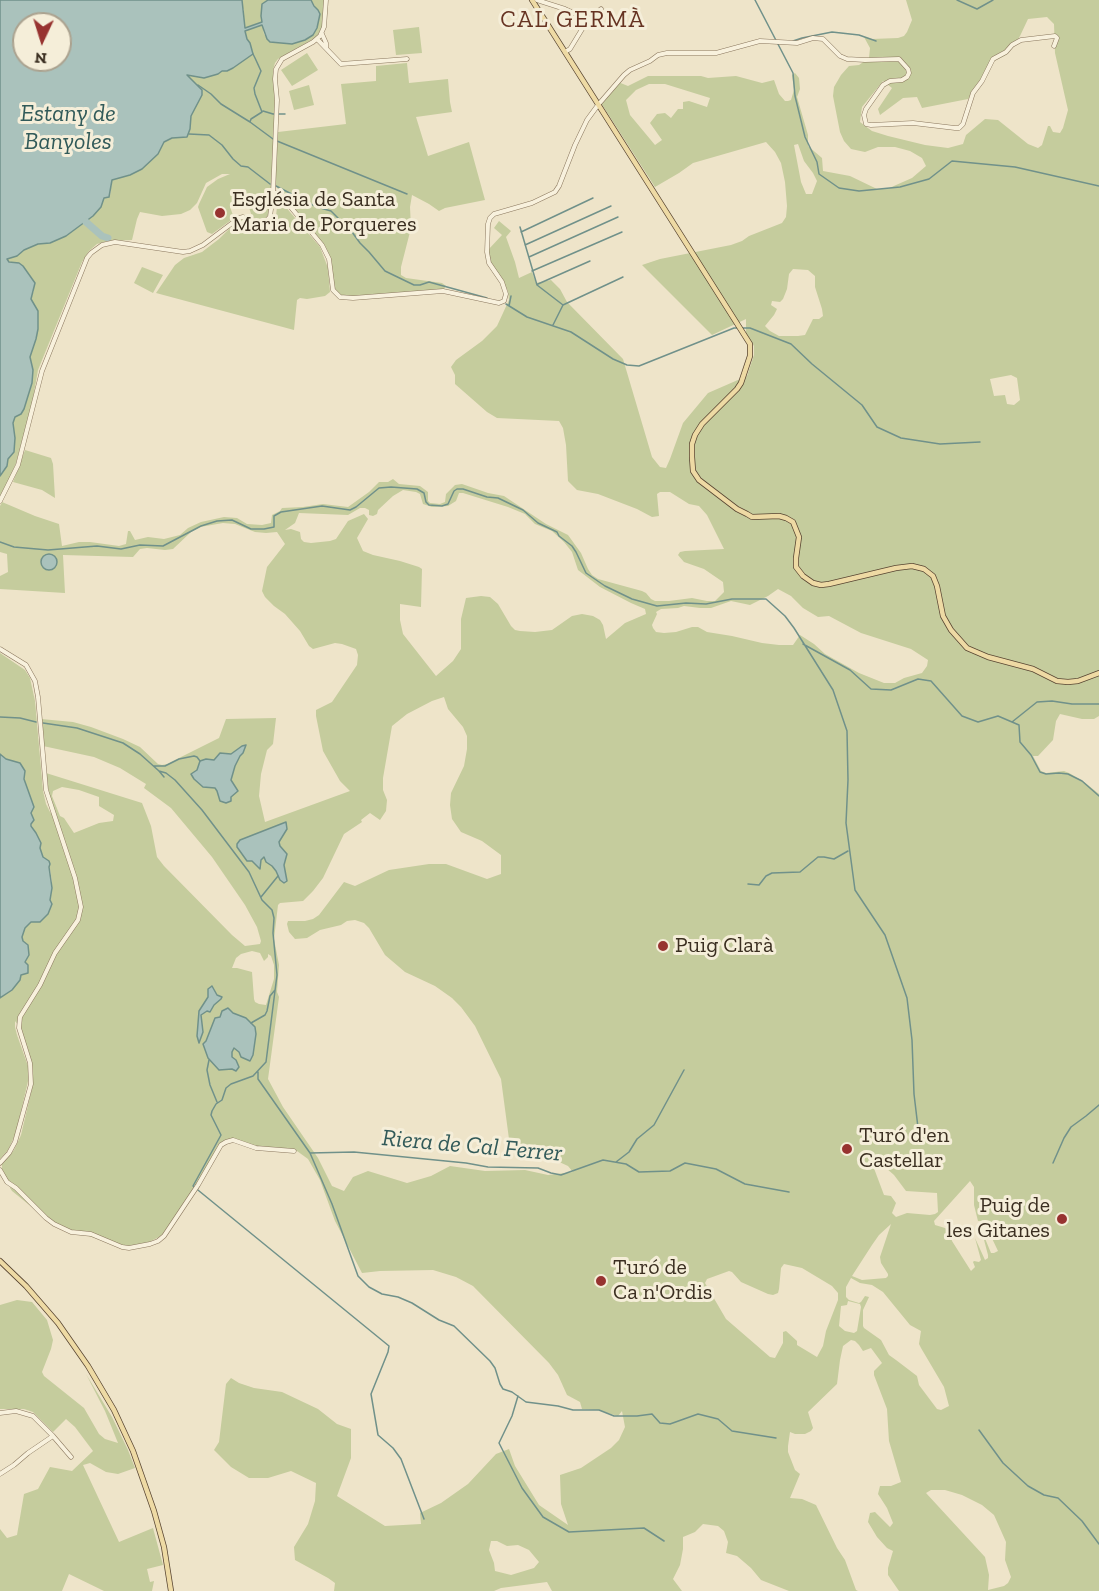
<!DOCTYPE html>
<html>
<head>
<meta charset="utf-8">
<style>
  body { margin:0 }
  #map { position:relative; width:1099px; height:1591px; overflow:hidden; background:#eee4c9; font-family:"Zilla Slab",serif }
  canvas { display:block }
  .north { position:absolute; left:12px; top:12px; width:60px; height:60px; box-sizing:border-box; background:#f5eed9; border:2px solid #aba28f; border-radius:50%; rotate:184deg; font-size:16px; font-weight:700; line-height:24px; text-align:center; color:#3b2f21 }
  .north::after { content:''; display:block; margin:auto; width:21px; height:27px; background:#973330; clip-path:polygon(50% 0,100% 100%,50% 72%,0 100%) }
</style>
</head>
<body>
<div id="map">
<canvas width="1099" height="1591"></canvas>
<div class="north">N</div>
</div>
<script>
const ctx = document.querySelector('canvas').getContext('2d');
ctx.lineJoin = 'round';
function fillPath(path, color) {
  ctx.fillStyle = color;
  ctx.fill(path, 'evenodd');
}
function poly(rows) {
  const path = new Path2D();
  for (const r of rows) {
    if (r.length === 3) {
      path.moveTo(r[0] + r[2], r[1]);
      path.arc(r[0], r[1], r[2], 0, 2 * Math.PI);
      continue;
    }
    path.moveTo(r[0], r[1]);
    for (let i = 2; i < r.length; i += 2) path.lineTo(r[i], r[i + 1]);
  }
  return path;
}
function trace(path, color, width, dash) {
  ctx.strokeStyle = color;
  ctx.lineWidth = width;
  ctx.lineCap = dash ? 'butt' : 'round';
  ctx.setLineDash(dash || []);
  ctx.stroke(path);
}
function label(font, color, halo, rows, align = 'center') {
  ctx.font = font + ' "Zilla Slab",serif';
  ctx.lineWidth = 6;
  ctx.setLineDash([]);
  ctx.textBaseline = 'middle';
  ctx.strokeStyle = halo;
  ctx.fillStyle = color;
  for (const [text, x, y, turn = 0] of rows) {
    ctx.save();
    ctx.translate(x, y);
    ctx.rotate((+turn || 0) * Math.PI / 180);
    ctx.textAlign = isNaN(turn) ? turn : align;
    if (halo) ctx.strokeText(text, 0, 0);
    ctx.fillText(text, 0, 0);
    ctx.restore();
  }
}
fillPath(poly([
  [238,0,267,0,262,5,261,16,262,22,244,28,244,10],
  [311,0,324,0,324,12,322,27,318,35,313,39,278,59,275,63,273,70,275,106,270,211,267,217,261,220,255,219,252,217,248,204,246,202,243,201,230,207,234,218,212,234,207,232,198,207,199,204,207,187,218,179,230,174,222,174,206,183,197,203,190,210,181,214,162,216,140,212,137,219,132,240,108,241,97,244,89,251,82,262,38,370,32,404,16,463,11,475,0,496,0,476,7,466,8,459,14,452,15,438,10,417,29,393,32,383,33,370,30,357,36,339,38,311,31,299,34,290,34,281,23,266,16,263,10,262,7,259,17,256,24,250,38,244,50,243,66,236,84,223,98,210,104,198,110,196,112,180,184,74,253,52,244,31,262,24,264,34,270,42,292,44,319,22,316,8],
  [906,0,1099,0,1099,716,1094,719,1082,719,1060,714,1056,721,1053,740,1038,756,1033,756,1041,771,1046,773,1064,771,1069,773,1083,781,1099,794,1099,1591,899,1591,888,1575,888,1568,893,1551,887,1548,877,1537,868,1522,870,1513,875,1512,890,1527,893,1523,887,1508,878,1494,880,1486,891,1486,901,1482,889,1441,887,1409,874,1375,874,1371,882,1363,871,1348,863,1351,859,1345,855,1341,851,1340,843,1346,840,1360,837,1384,808,1412,813,1428,811,1431,805,1434,795,1434,790,1432,788,1446,788,1452,795,1470,800,1474,790,1498,802,1499,816,1505,837,1548,845,1560,856,1590,858,1591,789,1591,761,1580,751,1568,737,1556,726,1553,728,1542,724,1531,718,1526,703,1524,695,1532,683,1537,683,1549,680,1565,673,1579,682,1591,552,1591,547,1582,501,1588,494,1591,334,1591,335,1583,328,1578,295,1560,294,1547,308,1524,315,1501,316,1483,291,1471,268,1478,249,1478,231,1467,214,1450,219,1442,226,1384,231,1378,239,1383,254,1388,282,1392,318,1409,337,1424,351,1429,351,1458,337,1496,385,1526,421,1524,420,1513,441,1503,468,1484,496,1454,509,1449,515,1466,539,1505,568,1525,561,1504,560,1475,581,1468,611,1448,619,1440,625,1427,622,1411,618,1416,597,1410,582,1409,580,1402,567,1395,558,1375,549,1363,473,1286,456,1277,433,1270,380,1271,362,1273,335,1221,320,1180,308,1159,297,1151,250,1146,229,1141,218,1145,206,1169,163,1235,145,1244,134,1246,124,1246,67,1230,49,1221,12,1191,10,1188,11,1184,7,1179,2,1169,2,1164,14,1150,21,1135,33,1084,33,1070,29,1053,20,1028,15,1021,15,1027,17,1035,28,1066,29,1077,16,1133,8,1150,0,1159,0,998,14,988,21,930,50,897,52,882,50,869,42,858,36,833,31,824,33,820,31,811,30,796,24,779,25,773,0,754,0,653,25,670,30,678,35,701,43,791,46,804,50,812,52,814,46,773,142,803,151,826,157,857,164,866,232,935,245,946,260,944,261,941,257,927,245,905,212,857,171,808,144,788,146,784,120,768,94,757,43,746,41,719,73,722,91,727,123,739,140,747,158,764,162,765,167,764,219,738,226,719,276,718,273,744,267,750,261,774,259,796,265,822,350,791,340,781,323,751,316,716,316,710,332,702,357,665,358,655,356,649,342,644,335,643,313,649,309,646,300,631,285,614,274,606,265,597,262,591,267,567,285,544,277,532,266,533,255,532,235,524,223,523,200,527,191,532,173,549,165,550,147,548,140,549,133,557,63,555,65,593,0,589,0,576,8,572,7,554,0,552,0,506,2,502,35,516,59,524,62,546,79,542,90,542,119,546,126,544,128,531,130,531,135,540,148,537,164,539,180,535,188,528,201,522,224,517,237,518,247,524,262,525,271,523,272,515,280,511,282,508,303,507,323,504,348,507,369,492,379,482,388,482,393,479,399,484,420,486,428,492,428,501,430,503,440,504,445,502,446,494,455,485,462,484,488,493,504,496,546,524,568,535,581,553,588,569,592,575,598,579,642,591,646,593,651,599,655,601,669,601,692,598,707,601,715,601,724,592,723,582,704,569,684,562,678,555,680,552,685,551,724,549,707,515,699,506,689,504,670,492,660,492,657,494,659,516,652,517,637,509,598,494,577,490,568,481,566,445,563,428,559,421,497,418,487,412,455,384,455,375,451,367,456,360,482,341,497,326,509,300,508,291,491,263,488,250,502,235,494,228,499,221,511,231,506,237,515,262,519,278,532,272,536,283,551,280,560,289,567,302,623,359,652,457,660,467,666,468,670,459,683,423,708,393,747,376,754,355,754,346,746,333,746,319,712,335,642,265,660,259,731,245,742,241,749,236,782,223,786,217,787,206,785,182,781,163,775,152,766,142,693,163,679,173,655,187,601,103,618,82,628,86,648,76,701,76,708,78,736,76,762,83,774,80,779,94,785,101,788,101,791,100,794,90,792,75,795,73,799,78,800,89,797,97,808,135,808,146,822,158,823,171,850,176,877,189,887,189,912,178,926,166,922,158,910,151,895,147,878,147,865,152,851,149,844,141,840,132,833,96,834,87,841,75,849,66,859,65,869,58,870,48,864,37,872,39,898,38,904,36,907,32,912,20],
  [1047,17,1054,24,1055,53,1068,110,1063,128,1060,133,1053,132,1050,126,1048,126,1042,145,1038,148,1028,144,998,120,985,119,966,135,963,144,948,148,925,145,888,136,872,131,860,122,862,107,883,81,892,88,878,109,880,115,903,98,917,97,922,108,968,99,994,61,1006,55,1013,47,1020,36,1028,19],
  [649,84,665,84,710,98,707,107,689,101,683,102,683,109,678,109,671,118,665,113,657,114,650,123,662,140,655,145,630,115,626,100,636,90],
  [798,144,804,161,813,173,817,181,812,194,806,194,801,182,794,145],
  [793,269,808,270,815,276,815,287,822,309,823,316,819,319,813,319,805,335,798,336,779,336,770,331,765,326,774,315,777,309,771,305,772,301,780,302,783,299,787,289,789,274],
  [1011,375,1017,378,1020,400,1014,405,1007,404,1005,395,994,396,990,379],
  [403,490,416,492,420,494,423,504,432,507,448,506,456,501,459,493,463,493,508,507,525,514,535,524,552,531,564,542,572,552,578,570,600,587,631,603,645,609,646,614,625,623,606,639,603,625,600,620,593,616,582,614,572,616,552,630,535,632,520,631,515,630,511,626,498,604,490,597,481,596,466,598,461,619,461,649,453,661,436,676,403,634,400,620,400,604,421,607,422,569,419,567,400,561,373,555,363,551,357,538,368,519,364,514,348,521,336,539,330,541,311,543,304,542,301,539,300,532,291,529,285,530,295,523,299,513,348,515,360,508,365,508,369,510,369,515,373,516,377,514,378,510,393,496],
  [778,589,791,596,803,608,818,617,829,616,861,633,911,649,928,660,927,666,922,673,904,678,895,683,884,683,859,673,825,654,814,644,800,635,793,645,779,645,762,643,732,636,707,632,698,627,692,627,676,632,664,633,656,632,653,628,652,625,657,614,656,612,661,609,678,608,684,606,700,608,711,608,731,601,750,605,768,596],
  [444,697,448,709,463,727,467,736,467,749,464,766,451,793,450,805,452,819,461,832,482,841,501,855,501,874,487,879,446,864,429,864,389,870,355,886,344,882,319,915,313,919,305,921,288,921,287,924,289,932,295,939,307,938,320,930,341,925,347,921,355,920,364,923,369,928,385,955,405,972,435,986,452,998,461,1007,475,1026,501,1079,509,1139,568,1166,573,1172,548,1175,525,1170,485,1171,450,1166,431,1176,407,1183,368,1171,353,1177,344,1191,332,1186,318,1158,283,1107,268,1079,279,997,277,992,279,965,274,939,278,905,280,903,303,901,313,891,323,878,344,834,362,822,361,820,370,813,380,820,386,811,387,800,383,790,383,778,392,726,407,714,432,701],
  [62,787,79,790,99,797,99,806,114,815,113,821,99,823,74,833,64,818,60,816,52,796,53,791],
  [252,951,260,953,264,961,268,957,268,954,271,956,274,965,274,979,266,1005,259,1004,255,1002,254,999,252,972,237,968,232,968,236,958,241,954],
  [873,1161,878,1161,894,1175,906,1191,937,1193,938,1212,935,1214,930,1215,907,1213,896,1217,892,1213,896,1203,891,1196,884,1195,872,1163],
  [970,1181,974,1187,974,1205,978,1221,981,1221,988,1230,998,1251,994,1253,991,1253,984,1236,983,1236,988,1255,988,1258,985,1260,975,1238,981,1260,979,1262,974,1261,973,1262,975,1267,971,1271,952,1241,950,1232,945,1228,935,1225,934,1221],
  [891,1224,880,1257,881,1263,888,1274,888,1276,886,1278,862,1280,852,1276,872,1245,879,1235],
  [784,1264,802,1268,832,1286,838,1293,838,1300,826,1331,823,1346,817,1357,797,1345,797,1341,786,1331,783,1332,783,1343,775,1358,770,1357,726,1319,705,1283,707,1279,729,1271,732,1272,741,1282,768,1294,773,1295,778,1293,779,1289,781,1268],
  [851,1278,860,1283,872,1285,883,1292,910,1325,921,1331,919,1344,921,1348,944,1387,949,1406,941,1410,937,1409,919,1385,917,1376,896,1360,889,1355,881,1340,864,1328,863,1326,863,1310,869,1297,865,1296,861,1302,859,1303,849,1300,846,1297,846,1287],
  [848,1301,860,1304,861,1307,857,1331,854,1333,845,1331,839,1326,841,1306,847,1305],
  [931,1490,945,1490,962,1495,982,1505,994,1515,1006,1542,1005,1560,1011,1577,1008,1583,1004,1586,988,1590,989,1575,985,1557,926,1493],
  [491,1541,497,1541,507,1546,518,1545,529,1550,539,1562,534,1568,511,1575,495,1571,494,1563,489,1550],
  [419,27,422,53,396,55,393,30],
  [307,53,318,70,292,86,281,70],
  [407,63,409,83,448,79,450,102,452,112,416,117,428,156,469,142,485,200,445,208,439,211,429,204,412,195,410,207,411,228,401,267,401,275,406,278,442,283,446,286,444,289,353,297,341,296,334,290,330,258,275,185,278,132,346,124,341,84,376,81,376,66],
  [309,85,314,105,294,110,289,91],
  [278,198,320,247,328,268,330,292,325,296,307,299,300,298,297,300,294,330,156,293,175,265,184,258,202,252,219,239,237,221,241,219,267,229,276,216],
  [142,267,163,275,153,293,134,283],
  [25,450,51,458,53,464,55,498,42,490,13,482],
  [17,1300,32,1302,47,1320,53,1340,51,1349,42,1372,44,1376,84,1408,99,1434,105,1439,118,1443,105,1411,86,1374,112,1417,128,1450,135,1468,118,1474,106,1472,90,1463,83,1465,119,1542,153,1528,163,1565,147,1569,150,1582,154,1581,152,1591,104,1591,69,1574,62,1591,0,1591,0,1529,7,1538,17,1535,24,1494,38,1489,50,1467,72,1471,93,1451,75,1427,66,1419,53,1432,33,1412,24,1409,0,1409,0,1305]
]), '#c5cc9d');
const water = poly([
  [0,0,242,0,245,28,262,22,261,16,262,4,268,0,311,0,314,6,318,10,320,14,317,28,313,35,305,40,292,44,270,42,267,39,262,25,245,31,247,39,250,43,253,54,233,68,227,71,222,71,218,74,204,78,187,75,202,90,202,95,191,116,190,129,187,137,172,138,164,142,158,154,142,169,130,175,112,180,109,197,104,198,101,207,93,216,66,236,50,243,38,244,24,250,17,256,7,259,9,262,19,263,23,266,35,283,31,299,38,311,38,329,36,339,30,357,33,370,32,383,24,409,21,414,15,417,13,423,15,438,14,452,8,459,7,466,0,476,0,0],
  [24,24,60,24,60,60,24,60,24,24],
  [49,562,8],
  [246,745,243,753,240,756,235,766,231,780,238,791,231,797,231,801,226,803,220,801,217,791,215,788,203,787,194,779,191,774,197,770,200,761,206,759,214,760,220,753,231,754,242,746,246,745],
  [0,754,6,759,20,763,25,771,24,779,34,807,31,813,34,820,31,824,31,826,36,833,41,843,40,848,43,857,49,861,50,864,49,867,52,888,50,900,52,904,48,914,40,922,31,922,25,928,22,937,23,941,28,945,29,955,25,962,28,965,28,973,21,975,20,980,12,990,0,998,0,754],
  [286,822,287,829,279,842,280,846,287,854,284,865,287,881,284,883,280,880,276,871,272,866,266,862,264,857,261,860,260,869,252,861,247,861,237,847,237,844,240,840,286,822],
  [212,986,217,995,222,997,221,999,214,1005,210,1012,207,1011,201,1015,203,1032,199,1043,197,1036,199,1011,208,997,208,989,212,986],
  [228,1008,233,1013,246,1018,255,1027,256,1034,253,1055,250,1061,241,1057,239,1052,234,1048,232,1052,232,1057,236,1060,239,1067,236,1071,232,1069,219,1070,208,1058,203,1044,206,1041,215,1018,220,1017,222,1011,228,1008]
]);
fillPath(water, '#aac2bc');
trace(water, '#70918a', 1.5);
trace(poly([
  [755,0,793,73,795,96,805,137,817,162,819,174,839,188,859,191,900,187,929,179,952,161,1015,167,1099,186],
  [957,0,977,9,993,0],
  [793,41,802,38,832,32,859,35,876,41],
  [253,54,255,58,261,71,254,88,255,94,262,112,251,119,250,122,273,139],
  [198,85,211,94,221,104,250,122],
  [263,111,273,114,285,114],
  [189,134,209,135,222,145,233,159,241,166,248,167,270,184],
  [277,141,407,194],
  [276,186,317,207,331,211,352,232,360,243,369,252,385,271,414,285,420,285,429,282,487,298],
  [520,227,537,285,563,305,553,325],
  [521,232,593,198],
  [525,245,611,206],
  [529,257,618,217],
  [532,271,622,232],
  [538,284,590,261],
  [506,304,527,317,571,332,613,359,627,365,639,366,734,328,737,328],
  [563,305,623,277],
  [509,306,511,296],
  [742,328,750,328,791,344,812,364,862,405,877,427,901,438,940,444,980,442],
  [0,542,14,547,48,550,97,546,121,549,140,545,163,546,201,526,217,521,232,520,251,529,264,529,274,527,274,516,281,512,322,506,350,510,356,507,379,488,391,487,417,489,424,493,426,502,429,505,442,506,448,504,454,491,457,489,463,489,487,497,498,498,523,510,538,523,557,532,559,536,572,546,576,552,586,573,605,586,632,599,657,606,686,603,706,604,732,599,766,599,785,616,794,628,833,690,847,731,848,780,846,823,855,890,885,935,907,998,912,1040,914,1094,919,1136],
  [803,644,850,670,871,689,891,690,918,679,931,681,962,716,978,722,998,716,1019,725,1020,742,1031,755,1040,772,1046,774,1059,773,1068,774,1082,781,1099,796],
  [0,717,20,718,36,722],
  [1012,722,1037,702,1052,701,1072,704,1099,704],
  [43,723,77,728,123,743,140,754,159,771,166,773,175,780,202,810,249,872,262,900,272,910,274,918,273,933,277,975,266,1062,253,1076,231,1084,226,1088,222,1100,216,1104,212,1111,211,1115,221,1135,193,1186,389,1346,388,1352,371,1394,378,1435,393,1448,401,1459,424,1519],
  [154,766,165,766,179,759,194,756,197,757,200,761],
  [159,771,164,777],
  [748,884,759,885,766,876,772,873,800,872,818,857,824,857,834,859,848,851],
  [261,897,278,876],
  [251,1023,265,1015,267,1011,270,996,275,990],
  [209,1060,207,1070,210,1085,217,1102],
  [258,1072,258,1079,310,1153,354,1152,466,1163,488,1167,538,1168,551,1173,561,1175,603,1160,626,1164,639,1172,670,1171,685,1163,716,1169,745,1184,789,1192],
  [310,1153,332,1204,358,1276,369,1287,382,1294,398,1297,412,1303,439,1320,454,1326,490,1361,495,1368,500,1384,503,1389,512,1392,526,1402,558,1406,573,1410,599,1410,614,1416,637,1416,652,1414,660,1423,670,1424,698,1414,718,1419,732,1431,776,1438],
  [616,1162,629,1152,637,1139,654,1125,684,1070],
  [1053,1163,1064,1138,1071,1127,1086,1116,1099,1105],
  [518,1396,512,1416,499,1443,522,1488,543,1517,569,1532,644,1528,664,1541],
  [979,1430,1003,1463,1028,1486,1044,1495,1058,1498,1082,1521,1099,1544]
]), '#70918a', 1.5);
trace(poly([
  [86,222,102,236,108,238]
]), '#aac2bc', 7);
const minor = poly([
  [537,0,565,9,589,20],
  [322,34,326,43,326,48],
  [317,39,341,64,407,59],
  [565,52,570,49,587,21,601,9],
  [273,193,279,193,322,245,329,259,333,290,340,297,353,298,443,291,499,303,504,301,506,294,502,282,489,263,487,252,488,224,490,218,494,214,532,203,555,192,559,186,575,145,587,120,598,105,624,75,630,70,650,61,658,55,667,53,716,53,760,41,797,43,813,38,823,39,840,56,847,59,865,60,899,59,908,69,909,73,907,77,902,80,890,81,883,85,866,109,864,115,866,124,871,125,913,123,955,128,959,128,963,124,973,93,982,81,993,59,1006,52,1012,45,1021,40,1055,36,1057,38,1054,46],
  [0,501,18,465,42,371,87,258,91,253,102,245,115,242,183,252,190,251,203,245,239,218,243,217,258,222,266,221,270,217,273,193,277,100,275,79,276,69,282,59,313,42,320,36,324,27,326,0],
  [0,649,26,665,35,681,38,697,46,790,75,878,81,907,78,920,55,953,40,985,20,1017,19,1028,30,1063,31,1084,15,1142,9,1153,0,1163],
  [0,1170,7,1182,16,1188,46,1218,54,1224,71,1232,91,1234,122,1247,129,1248,150,1244,158,1241,164,1236,198,1185,221,1145,226,1142,233,1140,256,1148,294,1151],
  [0,1413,16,1411,33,1416,53,1436,71,1457],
  [0,1474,14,1465,28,1453,53,1436]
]);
const major = poly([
  [532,0,750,344,750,356,741,383,737,389,702,424,695,435,692,444,692,457,693,471,699,480,737,509,747,514,752,517,779,516,786,518,793,522,799,537,796,558,796,567,803,576,813,583,821,585,829,584,896,568,912,566,924,569,933,576,937,586,943,616,951,630,967,648,988,657,1033,669,1057,681,1068,682,1078,681,1099,673],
  [0,1261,26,1286,58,1323,88,1366,114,1410,133,1451,154,1511,164,1547,171,1591]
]);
trace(minor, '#8a775e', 5);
trace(major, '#584532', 6);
trace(minor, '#f8f1dd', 4);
trace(major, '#eedaa4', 4.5);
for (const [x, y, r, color] of [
  [220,213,6,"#973330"],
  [663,946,6,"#973330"],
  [847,1149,6,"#973330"],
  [1062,1219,6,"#973330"],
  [601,1281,6,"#973330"]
]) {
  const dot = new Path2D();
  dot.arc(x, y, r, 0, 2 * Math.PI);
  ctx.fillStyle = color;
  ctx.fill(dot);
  trace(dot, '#f5eed9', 2);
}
label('22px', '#3b2f21', '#f5eed9', [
  ["Església de Santa",232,200],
  ["Maria de Porqueres",232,225],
  ["Puig Clarà",675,946],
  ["Turó d'en",859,1136],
  ["Castellar",859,1161],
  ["Puig de",1050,1206,"right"],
  ["les Gitanes",1050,1231,"right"],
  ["Turó de",613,1268],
  ["Ca n'Ordis",613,1293]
], 'left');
ctx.letterSpacing = '1.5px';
label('24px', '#632', '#f5eed9', [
  ["CAL GERMÀ",573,20]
]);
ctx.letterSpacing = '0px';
label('italic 24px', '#315a59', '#f5eed9', [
  ["Estany de",68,114],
  ["Banyoles",68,142],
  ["Riera de Cal Ferrer",472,1146,5]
]);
</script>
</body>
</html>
